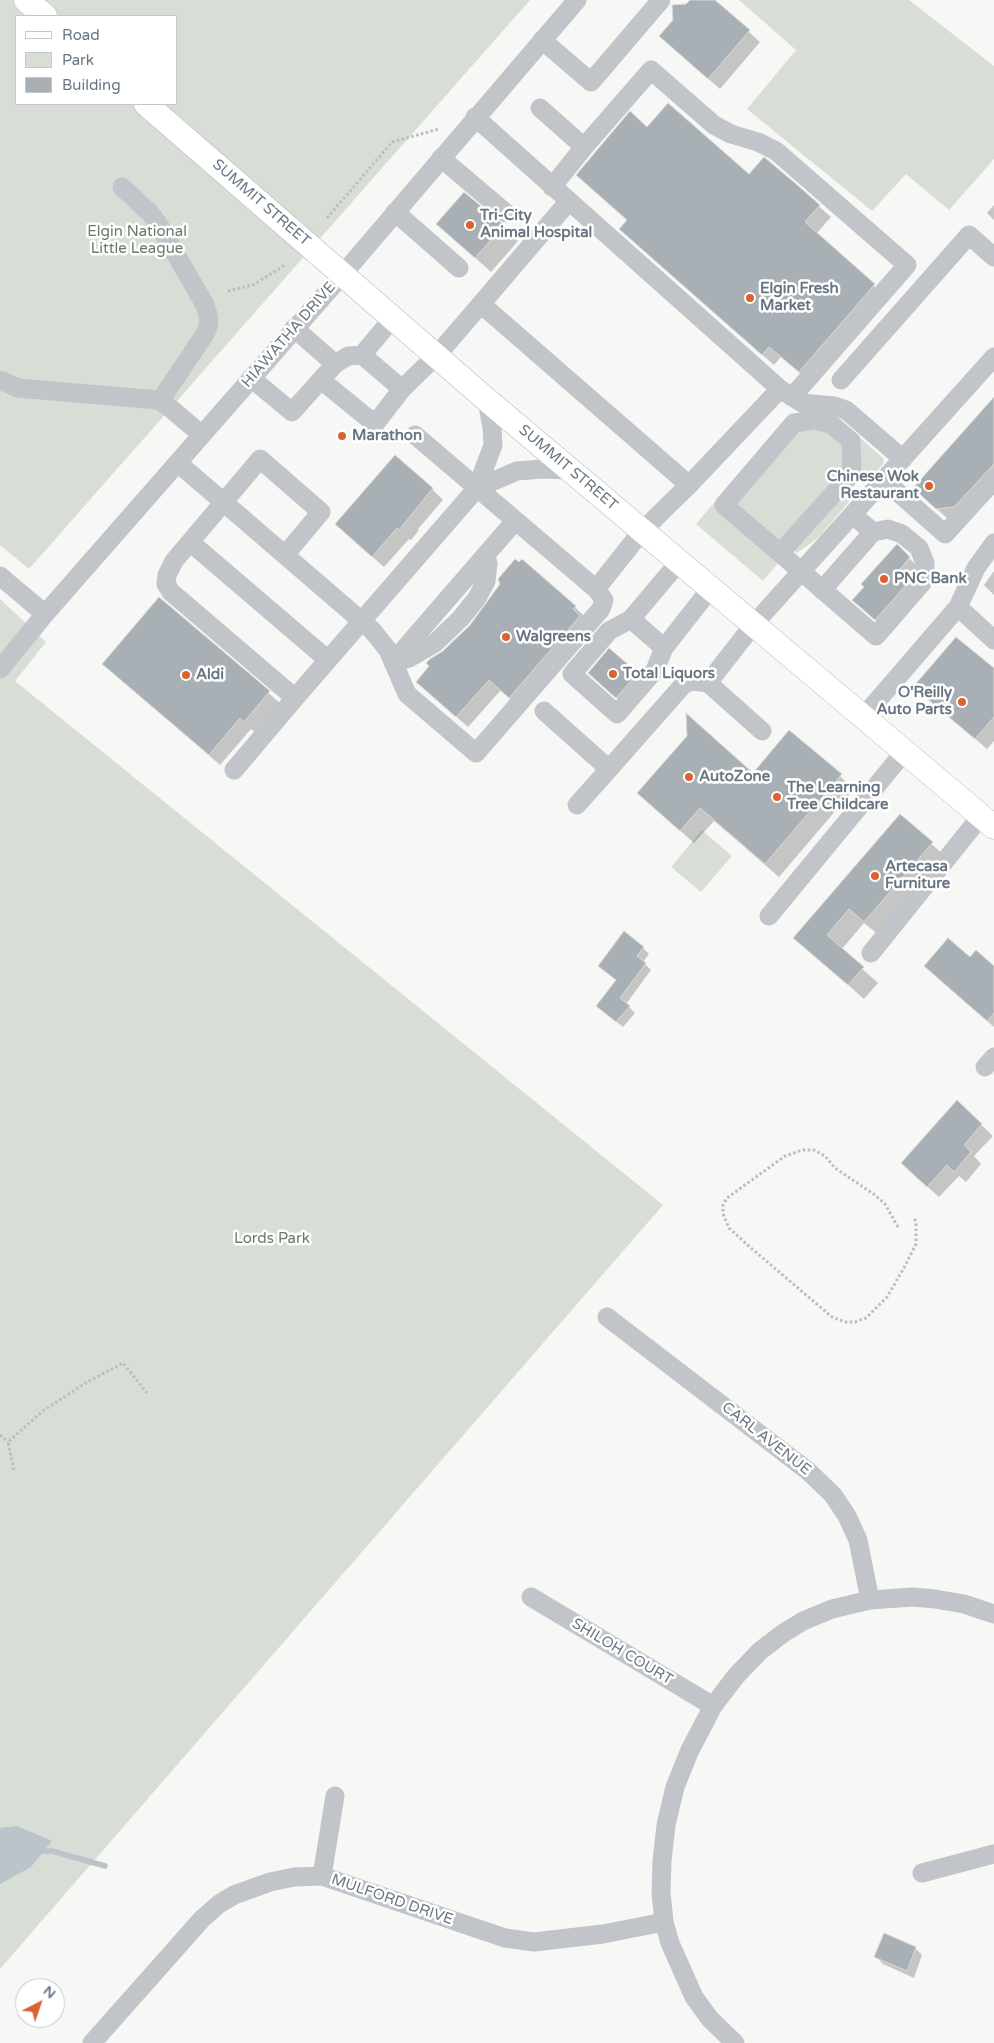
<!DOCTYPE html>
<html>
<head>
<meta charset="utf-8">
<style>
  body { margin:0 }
  #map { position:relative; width:994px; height:2043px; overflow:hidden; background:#f7f7f5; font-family:"Varela Round",sans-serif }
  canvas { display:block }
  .legend { position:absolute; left:15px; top:15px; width:162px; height:90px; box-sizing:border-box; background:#fff; border:1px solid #c3c8ce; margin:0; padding:6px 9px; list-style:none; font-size:15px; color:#687684 }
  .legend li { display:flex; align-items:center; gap:10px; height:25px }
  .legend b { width:25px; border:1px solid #c3c8ce }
  .north { position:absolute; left:15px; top:1978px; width:50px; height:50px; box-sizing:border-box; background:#fff; border:1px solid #c3c8ce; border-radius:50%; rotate:41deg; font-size:14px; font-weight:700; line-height:20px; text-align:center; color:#687684 }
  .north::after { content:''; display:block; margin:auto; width:18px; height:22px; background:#da6232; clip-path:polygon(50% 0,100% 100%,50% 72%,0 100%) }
</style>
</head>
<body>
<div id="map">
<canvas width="994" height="2043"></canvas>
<ul class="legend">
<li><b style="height:6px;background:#fff"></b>Road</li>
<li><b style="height:14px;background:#d8ded6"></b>Park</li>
<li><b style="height:14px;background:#a8afb5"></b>Building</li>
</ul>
<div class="north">N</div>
</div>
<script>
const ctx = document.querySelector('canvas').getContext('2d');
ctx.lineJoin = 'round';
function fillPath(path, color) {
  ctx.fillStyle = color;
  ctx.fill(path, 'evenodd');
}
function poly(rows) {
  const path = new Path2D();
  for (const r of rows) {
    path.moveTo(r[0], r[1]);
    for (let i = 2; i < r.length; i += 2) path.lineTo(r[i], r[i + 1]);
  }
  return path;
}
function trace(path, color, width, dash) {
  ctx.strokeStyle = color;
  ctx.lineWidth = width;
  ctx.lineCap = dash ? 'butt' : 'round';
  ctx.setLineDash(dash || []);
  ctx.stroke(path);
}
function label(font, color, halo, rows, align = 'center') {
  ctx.font = font + ' "Varela Round",sans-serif';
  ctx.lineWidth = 5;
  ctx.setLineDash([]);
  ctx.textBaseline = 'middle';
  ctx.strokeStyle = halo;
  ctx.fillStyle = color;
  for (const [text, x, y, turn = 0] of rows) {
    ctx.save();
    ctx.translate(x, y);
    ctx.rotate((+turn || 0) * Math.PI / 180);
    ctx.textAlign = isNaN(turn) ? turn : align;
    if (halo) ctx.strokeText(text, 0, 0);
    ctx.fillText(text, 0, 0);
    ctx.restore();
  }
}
fillPath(poly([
  [0,0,530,0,29,569,0,545],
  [16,16,176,16,176,104,16,104],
  [739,0,909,0,994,66,994,159,949,210,906,174,872,211,747,109,796,50],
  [791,413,795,417,838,418,884,459,883,464,871,478,865,473,850,490,855,495,818,538,797,553,791,548,763,581,696,524],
  [0,599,46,642,15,681,663,1205,0,1969],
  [702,830,732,856,701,892,671,867]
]), '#d8ded6');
fillPath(poly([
  [17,1826,52,1841,31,1867,0,1884,0,1828]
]), '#bbc4ca');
fillPath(poly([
  [692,0,714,0,760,42,720,89,672,47,687,6],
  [647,129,749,176,794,184,831,217,816,234,885,296,810,382,781,357,774,365,632,240,628,221],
  [464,194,518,241,491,272,438,224],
  [994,205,994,220,987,213],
  [994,399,994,486,948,519,926,499],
  [432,489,443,500,418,529,419,530,411,540,409,539,384,567,348,535],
  [897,546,924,573,910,589,920,599,890,634,854,600],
  [994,571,994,595,984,585],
  [159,599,280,703,255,732,251,729,220,765,104,664],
  [575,607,586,618,521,708,501,690,468,727,417,682],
  [994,670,994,741,987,749,915,687],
  [637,673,648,684,628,708,600,684],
  [790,731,854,789,779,877,714,821,694,843,638,793,753,774],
  [900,816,947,858,880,936,864,923,841,950,878,983,864,999,795,938],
  [643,948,649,954,643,962,651,970,626,1004,635,1013,623,1027,604,1012,617,981],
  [970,959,994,968,994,1027,936,977],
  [957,1102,993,1136,974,1156,981,1164,966,1182,959,1176,939,1197,913,1174],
  [915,1948,922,1955,914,1978,883,1964,876,1957]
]), '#0003');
trace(poly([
  [37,1851,52,1851,105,1866]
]), '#bbc4ca', 5.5);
const building = poly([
  [690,0,715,0,750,30,708,79,659,36,673,20,672,5,686,4,690,0],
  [668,103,749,174,764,157,795,183,820,205,805,222,875,284,799,372,769,347,762,355,619,229,627,220,576,175,630,111,647,127,668,103],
  [464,192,504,225,475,258,436,224,464,192],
  [994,397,994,464,954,507,936,509,913,488,994,397],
  [395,455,433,488,399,530,397,528,372,557,335,524,395,455],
  [897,544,910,557,896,574,907,584,875,620,852,600,864,587,861,584,897,544],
  [515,559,519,562,522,559,576,606,573,609,580,616,509,698,489,680,456,717,416,682,429,666,426,663,430,659,443,651,470,625,500,584,498,579,515,559],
  [159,597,270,691,244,722,240,718,209,755,102,664,159,597],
  [956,637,994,668,994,717,975,739,913,687,956,637],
  [609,648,638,673,616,698,588,673,609,648],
  [686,713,753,773,789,730,842,774,765,864,700,808,680,831,637,793,687,736,686,713],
  [900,814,933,842,864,922,849,909,827,935,864,967,848,985,793,938,900,814],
  [624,931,644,947,637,956,646,963,620,998,630,1006,616,1022,596,1006,616,980,598,966,624,931],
  [948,938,970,957,976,950,994,966,994,1013,987,1021,924,966,948,938],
  [957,1100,982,1124,964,1145,971,1152,954,1172,947,1165,927,1187,901,1163,957,1100],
  [884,1933,916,1947,907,1971,874,1957,884,1933]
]);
fillPath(building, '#a8afb5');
trace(building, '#d9d9d7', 1);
const major = poly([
  [26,0,45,16],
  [146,104,487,400,994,827]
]);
trace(major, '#b6babe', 25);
trace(poly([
  [327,218,392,142,439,129],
  [228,291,253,285,285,265],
  [898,1227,885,1204,875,1195,835,1168,825,1156,814,1150,803,1150,785,1156,727,1198,723,1205,723,1214,729,1228,751,1248,832,1317,845,1322,855,1322,866,1318,887,1297,905,1266,916,1244,916,1222,914,1218],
  [0,1435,8,1442],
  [14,1470,8,1442,44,1410,89,1381,123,1363,147,1393]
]), '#bbbdc0', 3, [2.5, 2.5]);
trace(poly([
  [542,40,591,82,661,0],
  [540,108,584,147,552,187],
  [475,117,780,389,689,485,642,531,596,589],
  [584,147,651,70,714,125,731,134,758,142,776,151,907,265,792,397],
  [441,158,506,213],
  [122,187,151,214,159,225,205,305,208,315,209,324,205,334,160,401],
  [569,201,481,304,689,485],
  [395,212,459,268],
  [294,328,335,364],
  [362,355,402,389],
  [251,378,292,412,335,364,348,356,362,355,393,318],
  [0,380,18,388,158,400,169,407,202,435],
  [321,380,375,424,402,389,437,355,481,304],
  [841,380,969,235,994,257],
  [783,391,802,403,834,406,846,410,903,459],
  [178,463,372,630,388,650,407,694,476,753,601,609,604,600,596,589,415,435],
  [884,480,945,534,994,480],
  [477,488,517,471,543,469,570,470],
  [190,542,328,660],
  [780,553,724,505,794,423,815,420,831,424,851,441,852,473,780,553,876,636,922,583,925,573,925,563,919,548,902,534,888,529,873,532,853,515],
  [285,555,321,512,260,459,174,561,167,575,166,584,171,592,295,698,477,488,493,445,492,428,487,400],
  [679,562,631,619,609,631,572,674,617,714,655,670,664,648,711,588],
  [0,576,45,614],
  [822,590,873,532],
  [958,607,976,568,994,543],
  [631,619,664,648],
  [393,662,515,521],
  [394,662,409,658,435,643,461,618,477,598,486,581,488,564,486,555],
  [0,669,45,614,343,274,577,0],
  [708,683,762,731],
  [544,711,609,769,684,684,694,681,708,683,754,624,994,357],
  [864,716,958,607,994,640],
  [234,770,295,698],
  [577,805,609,769],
  [769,916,905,751],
  [871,953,981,816],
  [985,1067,994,1057],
  [607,1317,808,1471,833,1495,847,1516,858,1540,870,1600],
  [531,1597,713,1706],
  [922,1873,994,1854],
  [322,1876,335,1796],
  [92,2043,202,1919,219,1904,234,1895,270,1882,294,1877,322,1876,505,1938,534,1942,603,1934,664,1922],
  [735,2043,710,2019,694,1997,670,1943,664,1922,661,1892,662,1861,666,1825,675,1787,690,1750,713,1706,736,1676,760,1651,782,1634,803,1621,832,1609,870,1600,913,1597,935,1599,964,1604,994,1614]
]), '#c1c4c8', 19);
trace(major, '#fff', 24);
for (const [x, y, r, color] of [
  [470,225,5,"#da6232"],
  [750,298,5,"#da6232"],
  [342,436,5,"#da6232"],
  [929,486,5,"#da6232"],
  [884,579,5,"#da6232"],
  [506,637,5,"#da6232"],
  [613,674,5,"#da6232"],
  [186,675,5,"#da6232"],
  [962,702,5,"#da6232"],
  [689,777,5,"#da6232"],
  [777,797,5,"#da6232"],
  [875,876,5,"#da6232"]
]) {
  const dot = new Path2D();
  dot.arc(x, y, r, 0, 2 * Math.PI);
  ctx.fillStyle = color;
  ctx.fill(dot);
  trace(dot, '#fff', 2);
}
label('15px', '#687684', '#fff', [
  ["SUMMIT STREET",261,203,41],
  ["HIAWATHA DRIVE",289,335,-49],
  ["SUMMIT STREET",568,468,40],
  ["CARL AVENUE",766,1439,38],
  ["SHILOH COURT",622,1652,31],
  ["MULFORD DRIVE",392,1900,19]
]);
label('bold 15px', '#687684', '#fff', [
  ["Tri-City",480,216],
  ["Animal Hospital",480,233],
  ["Elgin Fresh",760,289],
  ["Market",760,306],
  ["Marathon",352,436],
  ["Chinese Wok",919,477,"right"],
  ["Restaurant",919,494,"right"],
  ["PNC Bank",894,579],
  ["Walgreens",516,637],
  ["Total Liquors",623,674],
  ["Aldi",196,675],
  ["O'Reilly",952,693,"right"],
  ["Auto Parts",952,710,"right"],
  ["AutoZone",699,777],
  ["The Learning",787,788],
  ["Tree Childcare",787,805],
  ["Artecasa",885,867],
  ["Furniture",885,884]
], 'left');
label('15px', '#697b66', '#fff', [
  ["Elgin National",137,232],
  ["Little League",137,249],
  ["Lords Park",272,1239]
]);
</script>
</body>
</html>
